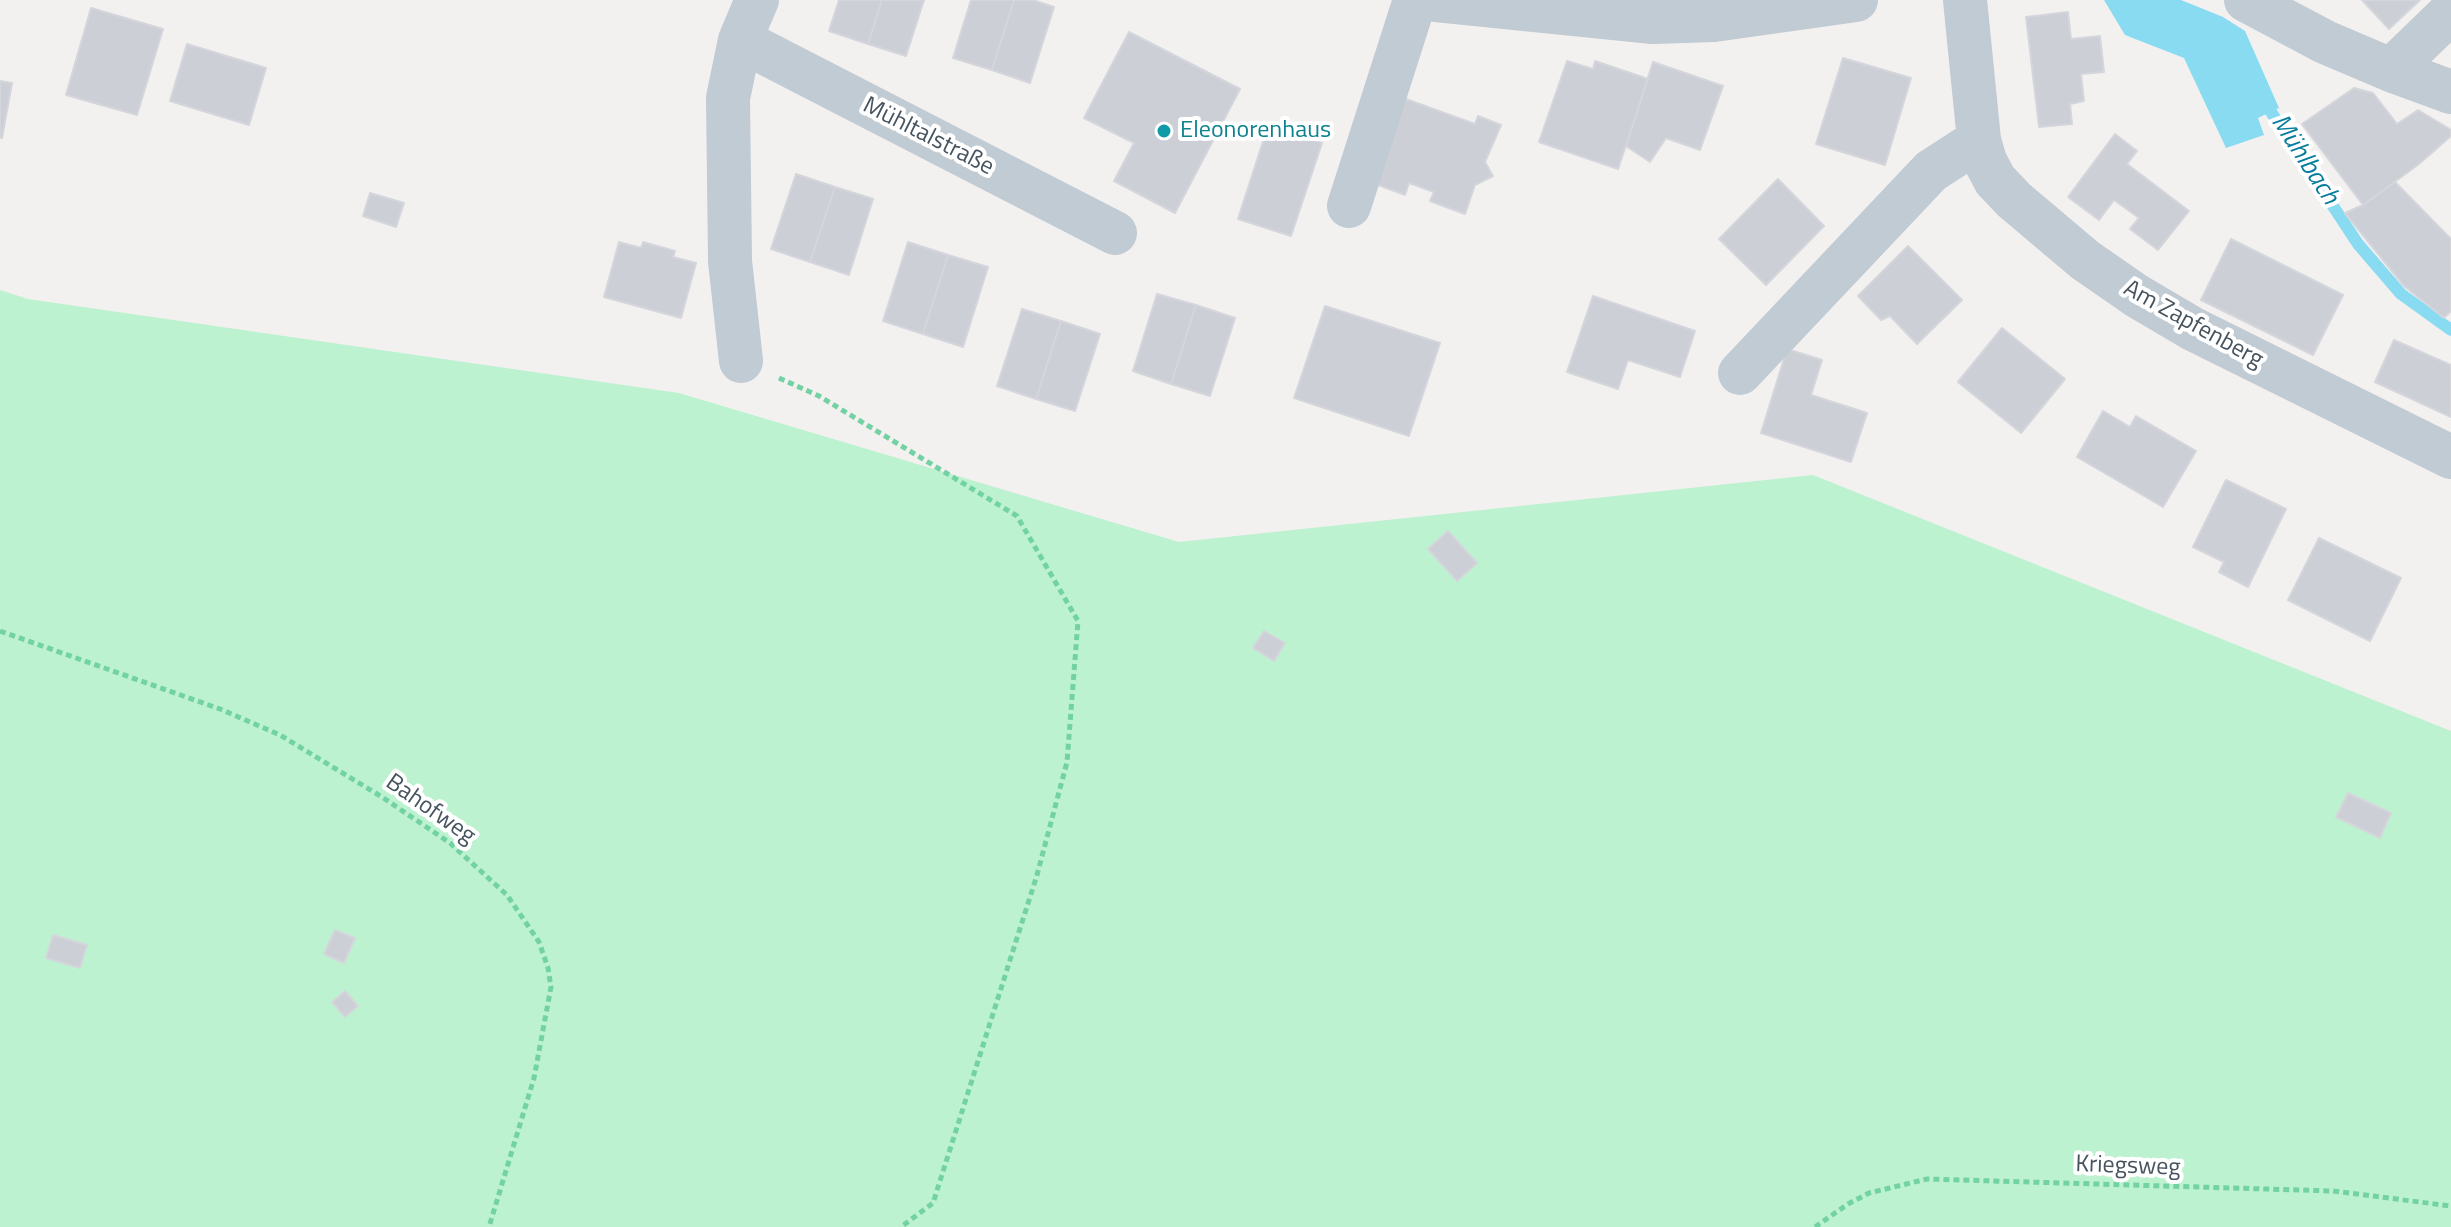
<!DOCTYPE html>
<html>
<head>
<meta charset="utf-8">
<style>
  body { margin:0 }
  canvas { display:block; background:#f3f0f0 }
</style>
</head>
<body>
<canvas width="2451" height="1227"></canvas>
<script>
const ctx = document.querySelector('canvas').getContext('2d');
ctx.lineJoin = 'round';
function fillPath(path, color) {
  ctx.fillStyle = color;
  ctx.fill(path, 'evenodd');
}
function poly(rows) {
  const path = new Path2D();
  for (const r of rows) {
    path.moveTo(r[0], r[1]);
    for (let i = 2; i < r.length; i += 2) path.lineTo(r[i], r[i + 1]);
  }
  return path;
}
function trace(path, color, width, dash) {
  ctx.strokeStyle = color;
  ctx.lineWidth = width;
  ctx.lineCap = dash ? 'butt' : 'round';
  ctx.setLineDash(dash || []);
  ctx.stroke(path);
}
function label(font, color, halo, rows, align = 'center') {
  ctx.font = font + ' "Titillium Web",sans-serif';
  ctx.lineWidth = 8;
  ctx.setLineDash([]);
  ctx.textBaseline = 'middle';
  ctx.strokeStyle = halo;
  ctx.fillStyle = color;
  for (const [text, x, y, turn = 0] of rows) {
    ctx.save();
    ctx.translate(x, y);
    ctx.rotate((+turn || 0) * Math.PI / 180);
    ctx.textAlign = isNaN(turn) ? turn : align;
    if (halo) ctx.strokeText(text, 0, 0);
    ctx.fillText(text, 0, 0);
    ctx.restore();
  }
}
fillPath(poly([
  [0,290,28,299,679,393,1179,542,1813,475,2451,731,2451,1227,0,1227]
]), '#bdf2d1');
fillPath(poly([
  [2104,0,2181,0,2223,17,2245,31,2279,108,2258,118,2264,135,2226,148,2184,58,2125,35]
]), '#88dbf1');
trace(poly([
  [2265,98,2271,112,2358,244,2401,294,2451,330]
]), '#88dbf1', 12);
const building = poly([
  [839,0,882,0,868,44,829,31,839,0],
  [882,0,924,0,906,56,868,44,882,0],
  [971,0,1014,0,992,70,953,58,971,0],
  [1014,0,1033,0,1054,7,1030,83,992,70,1014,0],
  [2362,0,2420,0,2389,29,2362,0],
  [91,8,163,29,137,115,66,95,91,8],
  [2068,12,2071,39,2100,36,2104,72,2081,74,2084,101,2070,104,2072,124,2039,127,2026,17,2068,12],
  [1129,32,1240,89,1175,213,1114,181,1134,143,1084,118,1129,32],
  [187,44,266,68,249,125,170,101,187,44],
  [1843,58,1911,78,1885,165,1816,144,1843,58],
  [1567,61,1593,69,1595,61,1648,79,1618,169,1539,142,1567,61],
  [1653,62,1723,86,1700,150,1666,138,1650,162,1626,146,1653,62],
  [0,81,12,83,2,138,0,138,0,81],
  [2354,88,2373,93,2397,124,2418,110,2451,130,2451,136,2419,164,2363,205,2302,124,2354,88],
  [1403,98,1475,124,1478,116,1501,125,1485,162,1493,176,1475,185,1465,214,1430,201,1434,192,1409,183,1405,195,1373,183,1403,98],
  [1268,126,1322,143,1291,236,1238,219,1268,126],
  [2115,134,2137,151,2127,164,2189,211,2158,250,2130,229,2139,218,2114,200,2099,220,2068,197,2115,134],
  [796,174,835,187,810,262,771,249,796,174],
  [1778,179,1824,226,1766,285,1719,239,1778,179],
  [2395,182,2451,239,2451,311,2444,318,2404,286,2345,213,2363,205,2395,182],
  [835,187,873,199,849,275,810,262,835,187],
  [370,193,404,203,396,227,363,216,370,193],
  [2231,239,2343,295,2313,355,2201,300,2231,239],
  [619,242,641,248,643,242,675,251,673,257,696,263,681,318,604,297,619,242],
  [908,242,948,255,923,334,883,321,908,242],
  [1908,246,1962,300,1917,344,1890,316,1881,320,1858,296,1908,246],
  [948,255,988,267,963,347,923,334,948,255],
  [1157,294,1196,305,1171,384,1133,371,1157,294],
  [1593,296,1695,331,1680,377,1628,360,1618,389,1567,372,1593,296],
  [1196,305,1235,318,1210,396,1171,384,1196,305],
  [1325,306,1440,343,1409,436,1294,398,1325,306],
  [1022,309,1061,321,1036,399,997,386,1022,309],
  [1061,321,1100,334,1075,411,1036,399,1061,321],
  [2002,328,2065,379,2021,433,1958,382,2002,328],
  [2394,340,2451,365,2451,417,2375,382,2394,340],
  [1787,349,1822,360,1811,395,1867,413,1851,462,1761,433,1787,349],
  [2103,411,2130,427,2136,416,2196,451,2163,507,2077,457,2103,411],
  [2226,480,2286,509,2248,587,2219,572,2224,562,2193,547,2226,480],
  [1448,531,1477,563,1457,581,1428,549,1448,531],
  [2319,538,2401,578,2370,641,2288,600,2319,538],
  [1264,631,1285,643,1274,661,1253,648,1264,631],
  [2348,793,2391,813,2380,838,2336,817,2348,793],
  [335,930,355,938,344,963,324,954,335,930],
  [53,935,87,945,80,968,46,958,53,935],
  [345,991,358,1006,345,1017,332,1002,345,991]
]);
fillPath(building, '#cccfd5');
trace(building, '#d4d6dc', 2);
trace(poly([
  [779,378,819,396,1017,516,1078,621,1067,762,1037,875,933,1203,901,1227],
  [0,631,220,709,280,735,382,797,450,843,507,895,539,942,548,968,551,987,534,1078,489,1227],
  [1815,1227,1848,1204,1869,1193,1927,1179,2333,1191,2451,1206]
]), '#73d2a3', 5, [6, 4]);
trace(poly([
  [1436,0,1653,22,1714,20,1856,0],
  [1965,0,1979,140,1985,161,1995,180,2014,200,2085,260,2137,296,2193,329,2451,457],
  [2246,0,2325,42,2391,70,2451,92],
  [740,40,1115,233],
  [2391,70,2451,12],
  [1349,206,1415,0],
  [741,361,730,261,728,98,740,40,757,0],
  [1740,373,1931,171,1979,140]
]), '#c0cbd3', 44);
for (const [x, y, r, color] of [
  [1164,131,8,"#0f9aa8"]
]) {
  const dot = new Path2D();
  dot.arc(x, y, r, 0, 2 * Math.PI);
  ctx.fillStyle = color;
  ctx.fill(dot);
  trace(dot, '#fff', 3);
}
label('24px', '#0d838f', '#fff', [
  ["Eleonorenhaus",1180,131]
], 'left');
label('24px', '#47545f', '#fff', [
  ["Mühltalstraße",928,137,27],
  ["Am Zapfenberg",2193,325,29],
  ["Bahofweg",430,810,35],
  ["Kriegsweg",2128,1167,2]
]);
label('italic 26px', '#067d9c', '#fff', [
  ["Mühlbach",2304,160,57]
]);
</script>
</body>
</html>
